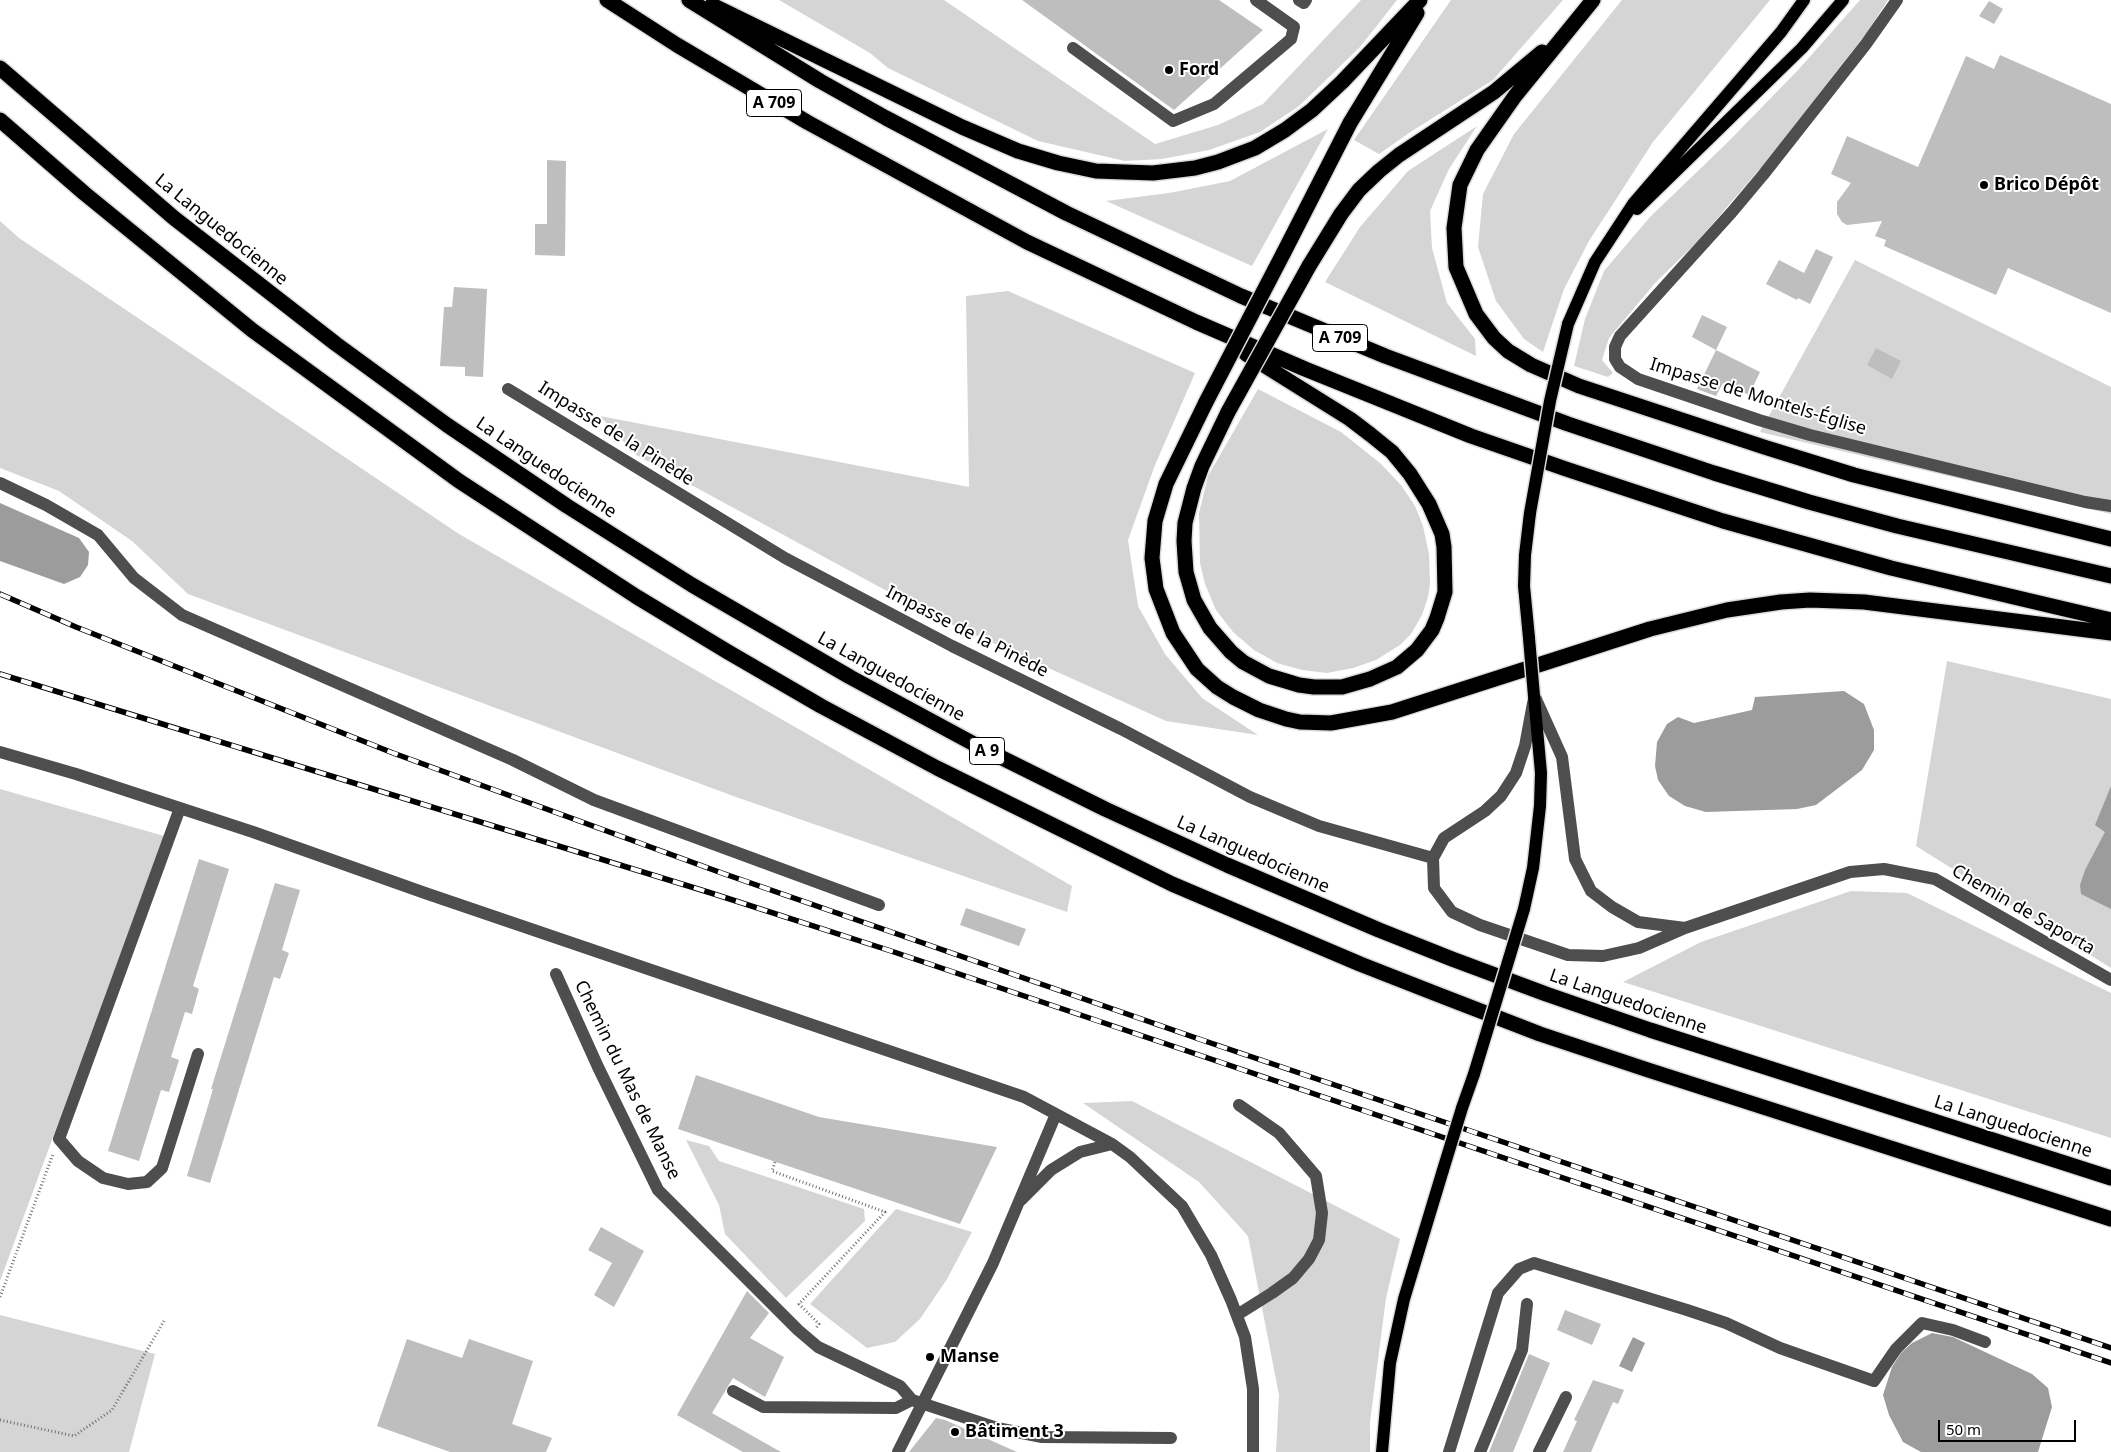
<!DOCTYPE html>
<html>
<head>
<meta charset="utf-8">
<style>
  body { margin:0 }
  #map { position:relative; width:2111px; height:1452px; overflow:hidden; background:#fff; font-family:"Noto Sans",sans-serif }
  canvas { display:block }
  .scale { position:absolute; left:1938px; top:1420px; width:138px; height:22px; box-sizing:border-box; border:2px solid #000; border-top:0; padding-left:6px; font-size:15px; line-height:18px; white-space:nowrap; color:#000; -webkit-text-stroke:4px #fff; paint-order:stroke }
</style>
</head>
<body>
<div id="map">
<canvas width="2111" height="1452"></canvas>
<div class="scale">50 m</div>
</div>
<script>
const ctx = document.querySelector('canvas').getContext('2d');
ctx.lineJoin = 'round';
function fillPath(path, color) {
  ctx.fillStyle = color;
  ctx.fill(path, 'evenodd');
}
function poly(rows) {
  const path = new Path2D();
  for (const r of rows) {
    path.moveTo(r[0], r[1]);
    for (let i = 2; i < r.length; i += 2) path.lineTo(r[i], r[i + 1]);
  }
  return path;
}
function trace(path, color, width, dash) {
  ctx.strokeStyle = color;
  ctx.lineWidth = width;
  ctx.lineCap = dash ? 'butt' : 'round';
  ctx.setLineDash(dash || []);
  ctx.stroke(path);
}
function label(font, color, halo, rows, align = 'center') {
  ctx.font = font + ' "Noto Sans",sans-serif';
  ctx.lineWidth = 4;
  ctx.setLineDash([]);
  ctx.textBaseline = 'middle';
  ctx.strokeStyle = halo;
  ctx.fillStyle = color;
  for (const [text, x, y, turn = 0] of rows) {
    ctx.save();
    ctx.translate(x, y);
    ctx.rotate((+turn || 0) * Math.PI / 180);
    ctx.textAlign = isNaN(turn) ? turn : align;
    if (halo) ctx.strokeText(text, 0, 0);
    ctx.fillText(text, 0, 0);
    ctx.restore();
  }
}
fillPath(poly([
  [779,0,944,0,1155,144,1218,125,1263,104,1361,0,1397,0,1360,47,1327,79,1299,106,1260,132,1209,150,1162,159,1125,161,1038,141,888,68,870,53],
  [1451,0,1563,0,1493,80,1412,131,1379,154,1354,140],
  [1622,0,1770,0,1653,142,1589,241,1564,289,1543,352,1524,339,1496,301,1478,247,1483,194,1514,134],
  [1860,0,1888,0,1868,31,1765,163,1696,243,1656,282,1609,338,1602,360,1613,373,1608,377,1574,366,1585,319,1604,271,1650,217,1728,142,1799,69],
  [1477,126,1449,169,1430,211,1432,248,1447,303,1475,339,1476,356,1325,282,1360,227,1408,171],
  [1328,129,1252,266,1106,201,1169,193,1230,181],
  [0,221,19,238,459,534,1072,886,1067,912,736,797,188,594,132,541,59,491,0,468],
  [1855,260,2111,387,2111,514,1760,432],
  [1008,291,1195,373,1155,465,1128,540,1138,606,1165,654,1202,698,1258,735,1166,721,933,616,636,455,600,416,969,487,966,296],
  [1258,389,1341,432,1380,463,1401,485,1415,506,1423,526,1429,554,1430,584,1428,597,1422,615,1411,634,1400,645,1376,660,1353,668,1327,673,1302,670,1277,663,1254,650,1233,632,1216,610,1205,584,1200,563,1199,513,1208,476],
  [1947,661,2111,699,2111,968,1916,846],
  [0,789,164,836,0,1281],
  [1851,891,1907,893,2111,993,2111,1138,1623,982,1701,942],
  [1132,1101,1400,1239,1386,1298,1370,1422,1370,1452,1276,1452,1279,1395,1248,1236,1199,1182,1083,1103],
  [686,1140,709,1146,719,1161,864,1209,865,1221,786,1298,725,1234,719,1205],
  [896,1209,972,1232,947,1279,920,1319,895,1342,867,1348,810,1304],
  [0,1315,155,1354,129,1452,0,1452]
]), '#d5d5d5');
fillPath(poly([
  [0,503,79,538,89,552,88,565,80,577,64,584,0,561],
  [1844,691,1864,704,1874,730,1874,750,1862,770,1816,805,1797,809,1706,812,1685,806,1669,796,1658,780,1655,766,1657,742,1667,724,1678,717,1694,723,1752,710,1755,697],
  [2111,786,2111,909,2081,894,2080,885,2085,870,2105,832,2095,825],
  [1932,1333,1953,1337,2032,1374,2048,1388,2052,1407,2038,1452,1921,1452,1903,1442,1889,1415,1883,1395,1892,1367,1901,1353,1912,1343],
  [1633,1337,1645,1343,1632,1372,1619,1366]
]), '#9c9c9c');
fillPath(poly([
  [1022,0,1219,0,1263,30,1174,110],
  [1989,1,2003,9,1994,24,1979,16],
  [2000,55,2111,104,2111,313,2008,268,1996,295,1884,246,1886,240,1875,236,1882,221,1847,225,1842,222,1837,214,1837,202,1851,183,1831,174,1847,136,1918,167,1966,56,1994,69],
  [547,160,566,161,565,256,535,255,535,224,547,224],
  [1816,249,1833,257,1810,304,1798,298,1797,300,1766,284,1779,260,1804,273],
  [454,287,487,289,483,377,465,376,465,367,440,366,444,307,452,307],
  [1702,315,1727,327,1716,350,1692,337],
  [1876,348,1901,361,1892,379,1867,365],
  [1716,350,1760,372,1749,395,1723,383,1716,396,1697,389],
  [199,859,229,869,193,986,199,989,192,1014,185,1012,171,1057,179,1060,169,1092,161,1090,139,1161,108,1151],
  [275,883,300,890,282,950,289,953,280,979,274,977,210,1183,187,1176,213,1089,211,1089],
  [966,908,1026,929,1019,946,960,925],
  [696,1075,819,1117,997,1147,960,1224,678,1129],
  [601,1227,644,1251,614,1307,594,1295,612,1263,588,1250],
  [747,1291,769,1313,750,1338,784,1357,765,1397,733,1378,712,1413,781,1452,743,1452,677,1415],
  [1565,1310,1601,1324,1592,1345,1557,1330],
  [407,1339,462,1358,469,1339,533,1361,512,1424,552,1438,546,1452,450,1452,377,1426],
  [1529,1354,1550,1363,1513,1452,1489,1452],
  [1593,1380,1624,1390,1618,1404,1613,1402,1591,1452,1563,1452,1577,1421,1574,1420],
  [936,1418,945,1420,1017,1452,909,1452]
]), '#bebebe');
const major = poly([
  [1637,209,1802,48,1843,0],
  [1568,324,1595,262,1633,204,1781,32,1804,0],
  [1529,638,1524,586,1525,555,1530,513],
  [1524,909,1533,868,1540,806,1541,773,1534,696],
  [1462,1108,1474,1074],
  [1382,1452,1390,1363,1404,1299,1443,1170]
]);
const highway = poly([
  [607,0,677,45,807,122,1027,242,1196,322,1305,369,1471,436,1566,469,1723,521,1891,568,2111,620],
  [689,0,820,81,886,118,1066,213,1241,296,1385,356,1568,424,1714,473,1809,502,1897,526,2111,576],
  [1593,0,1515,96,1477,150,1460,185,1454,228,1456,267,1476,314,1494,338,1508,351,1531,365,1579,386,1764,447,1854,475,2111,539],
  [712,5,962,127,1018,151,1058,163,1096,171,1153,173,1195,168,1218,162,1255,148,1285,130,1312,110,1342,82,1420,0],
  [0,68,174,218,336,344,447,425,567,506,692,585,850,677,974,744,1105,809,1227,865,1379,930,1452,959,1546,994,1650,1030,2111,1178],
  [0,120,84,193,252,330,459,481,637,597,728,652,821,706,937,768,1172,884,1360,964,1434,993,1540,1034,1645,1069,2111,1219],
  [1283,254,1350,123,1417,13],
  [1309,266,1341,214,1359,190,1379,171,1399,155,1494,92,1542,52],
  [1206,402,1166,484,1155,521,1152,558,1156,589,1173,633,1197,669,1217,687,1233,697,1259,710,1286,719,1300,722,1331,723,1392,712,1650,629,1727,610,1781,602,1810,600,1864,602,2111,633],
  [1228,412,1202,466,1194,488,1185,523,1184,541,1186,572,1194,600,1210,628,1231,652,1243,662,1269,676,1299,685,1314,687,1342,687,1370,679,1397,667,1417,650,1432,630,1437,618,1445,592,1444,547,1442,534,1429,504,1410,474,1392,452,1371,435,1350,419,1246,354]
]);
trace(major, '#dbdbdb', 15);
trace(highway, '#dbdbdb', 18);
trace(poly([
  [775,1162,772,1171,885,1212,799,1304,819,1324,816,1328],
  [0,1297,53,1154],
  [0,1420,74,1436,112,1410,164,1321]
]), '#707070', 3, [1, 2.5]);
trace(poly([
  [1299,0,1304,3,1306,0],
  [1897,0,1866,44,1763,175,1732,212,1620,336,1615,347,1615,359,1620,367,1638,379,1759,420,1810,435,2085,502,2111,506],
  [1073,48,1173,121,1214,104,1291,39,1294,27,1256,0],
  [508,389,785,558,952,646,1121,729,1250,797,1319,826,1433,858],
  [0,483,46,505,98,535,134,578,182,615,513,760,594,800,879,905],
  [1535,697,1562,757,1575,859,1591,891,1612,907,1638,922,1685,928],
  [1533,703,1525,746,1516,773,1501,796,1485,811,1444,838,1433,858,1434,888,1452,912,1480,925,1568,955,1603,956,1639,948,1685,928,1850,872,1884,869,1935,879,2111,980],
  [0,752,76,774,253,832,425,893,1024,1097,1112,1144,1130,1157,1182,1206,1211,1255,1231,1300,1245,1337,1253,1389,1253,1452],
  [180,808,59,1139,78,1161,103,1178,128,1184,147,1182,162,1168,198,1054],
  [556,974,598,1067,658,1190,798,1330,818,1347,900,1386,912,1400,997,1428,1042,1437,1171,1438],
  [1021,1200,1051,1170,1080,1152,1112,1144],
  [1237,1315,1272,1293,1293,1278,1309,1259,1319,1240,1322,1213,1316,1176,1279,1133,1239,1105],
  [733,1391,763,1407,896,1408,912,1400],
  [898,1452,993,1263,1056,1114],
  [1449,1452,1498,1293,1519,1269,1534,1263,1687,1310,1726,1323,1780,1348,1874,1381,1896,1349,1922,1323,1953,1330,1985,1342],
  [1480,1452,1522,1350,1527,1304],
  [1539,1452,1566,1397]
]), '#4e4e4e', 12);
trace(major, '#000', 12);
trace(highway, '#000', 15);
const rail = poly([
  [0,594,76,627,393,753,719,872,1199,1039,2111,1348],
  [0,674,711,893,891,951,2111,1363]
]);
trace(rail, '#000', 5.5);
trace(rail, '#fff', 4, [11]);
const majorBridge = poly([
  [1530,513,1550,401,1568,324],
  [1529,638,1534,696],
  [1474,1074,1524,909],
  [1443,1170,1462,1108]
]);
const highwayBridge = poly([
  [1206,402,1283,254],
  [1228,412,1309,266]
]);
trace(majorBridge, '#dbdbdb', 15, []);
trace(highwayBridge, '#dbdbdb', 18, []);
trace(majorBridge, '#000', 12);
trace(highwayBridge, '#000', 15);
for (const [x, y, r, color] of [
  [1169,70,5,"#000"],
  [1984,185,5,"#000"],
  [930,1357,5,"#000"],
  [955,1432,5,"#000"]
]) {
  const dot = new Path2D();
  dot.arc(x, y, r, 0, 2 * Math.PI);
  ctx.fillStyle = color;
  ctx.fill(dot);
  trace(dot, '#fff', 2);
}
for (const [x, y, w] of [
  [774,103,55],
  [1340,338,55],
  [987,751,35]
]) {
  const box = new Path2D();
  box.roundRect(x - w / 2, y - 13.5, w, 27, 4);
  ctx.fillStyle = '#fff';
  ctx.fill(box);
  trace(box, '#000', 1);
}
label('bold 16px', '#000', null, [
  ["A 709",774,103],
  ["A 709",1340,338],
  ["A 9",987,751]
]);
label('bold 18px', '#000', '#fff', [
  ["Ford",1179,70],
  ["Brico Dépôt",1994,185],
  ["Manse",940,1357],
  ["Bâtiment 3",965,1432]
], 'left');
label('18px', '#000', '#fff', [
  ["La Languedocienne",221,230,39],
  ["Impasse de Montels-Église",1758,397,17],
  ["Impasse de la Pinède",616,434,32],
  ["La Languedocienne",546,468,34],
  ["Impasse de la Pinède",967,632,27],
  ["La Languedocienne",891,677,29],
  ["La Languedocienne",1253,855,24],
  ["Chemin de Saporta",2023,910,30],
  ["La Languedocienne",1628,1002,19],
  ["Chemin du Mas de Manse",627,1080,64],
  ["La Languedocienne",2013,1127,18]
]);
</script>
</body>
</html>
